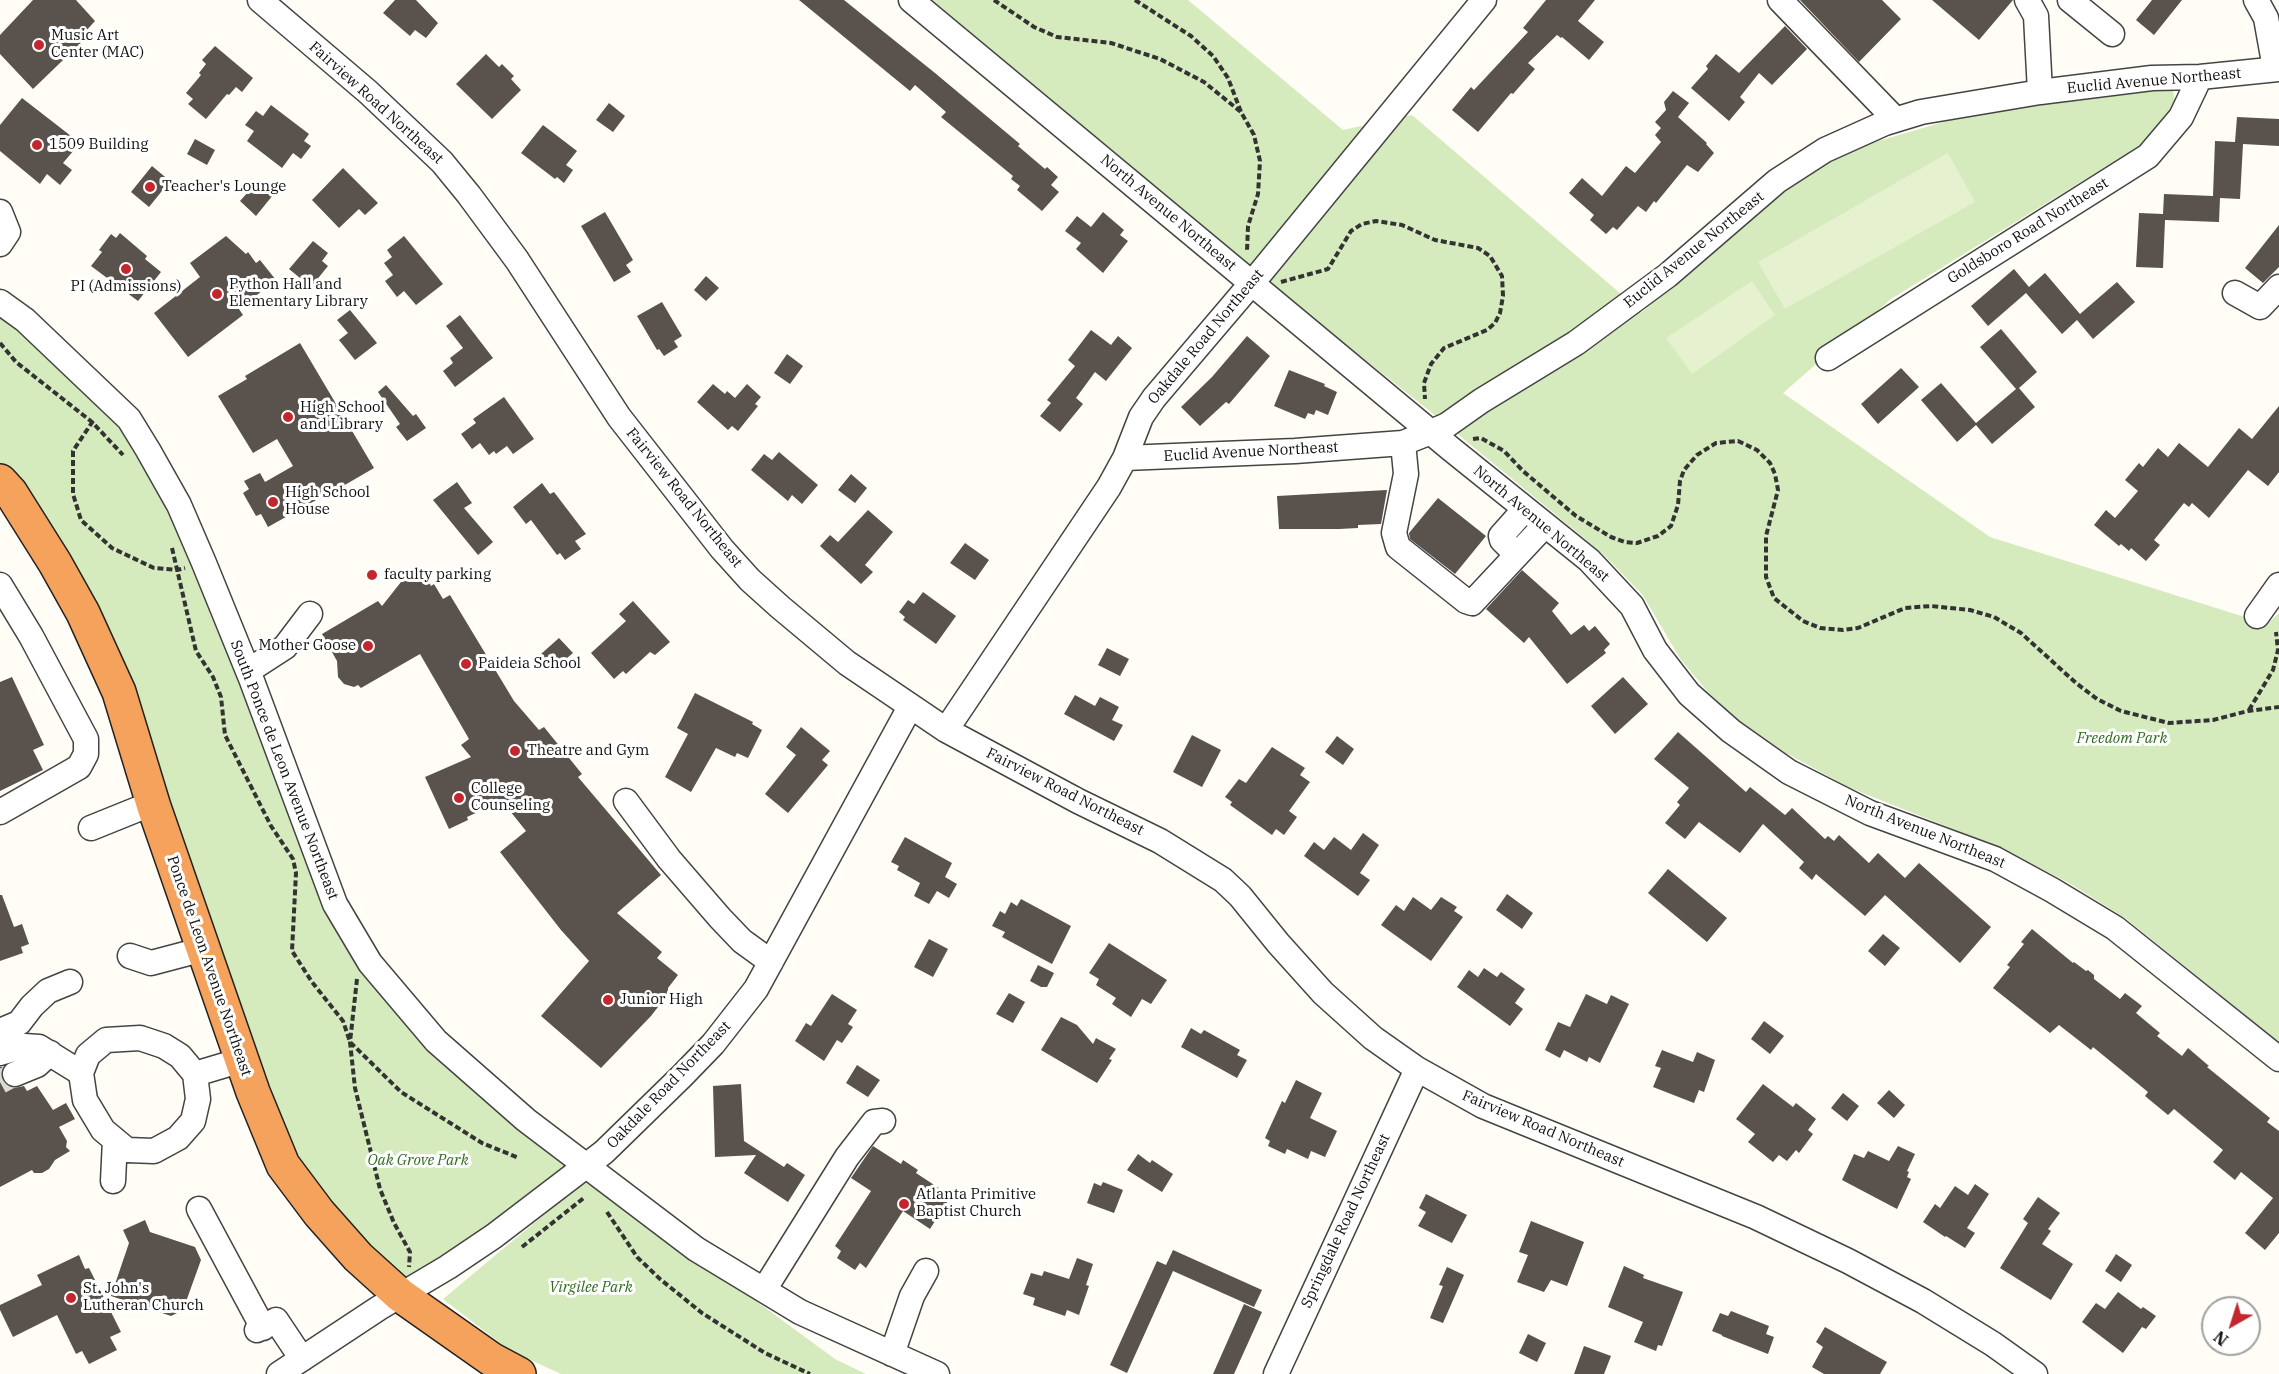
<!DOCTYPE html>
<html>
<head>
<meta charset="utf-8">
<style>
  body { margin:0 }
  #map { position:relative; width:2279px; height:1374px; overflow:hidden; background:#fffdf5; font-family:"IBM Plex Serif",serif }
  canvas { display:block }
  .north { position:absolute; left:2201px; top:1296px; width:60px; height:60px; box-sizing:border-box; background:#fff; border:2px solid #a0a0a0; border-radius:50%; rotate:219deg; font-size:16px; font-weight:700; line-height:24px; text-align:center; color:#111 }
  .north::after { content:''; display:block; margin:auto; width:21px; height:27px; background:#c4262e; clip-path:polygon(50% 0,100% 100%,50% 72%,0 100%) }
</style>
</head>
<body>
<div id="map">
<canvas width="2279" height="1374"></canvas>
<div class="north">N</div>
</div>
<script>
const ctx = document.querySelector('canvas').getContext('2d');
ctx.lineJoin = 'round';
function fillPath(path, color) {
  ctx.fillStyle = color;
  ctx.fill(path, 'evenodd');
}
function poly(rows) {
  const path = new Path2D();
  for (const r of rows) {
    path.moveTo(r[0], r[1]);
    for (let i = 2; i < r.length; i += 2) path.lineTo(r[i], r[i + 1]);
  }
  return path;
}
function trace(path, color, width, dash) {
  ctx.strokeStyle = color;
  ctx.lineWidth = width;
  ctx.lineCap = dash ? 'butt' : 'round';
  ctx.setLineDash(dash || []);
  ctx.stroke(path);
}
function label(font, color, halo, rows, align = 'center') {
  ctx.font = font + ' "IBM Plex Serif",serif';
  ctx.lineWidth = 6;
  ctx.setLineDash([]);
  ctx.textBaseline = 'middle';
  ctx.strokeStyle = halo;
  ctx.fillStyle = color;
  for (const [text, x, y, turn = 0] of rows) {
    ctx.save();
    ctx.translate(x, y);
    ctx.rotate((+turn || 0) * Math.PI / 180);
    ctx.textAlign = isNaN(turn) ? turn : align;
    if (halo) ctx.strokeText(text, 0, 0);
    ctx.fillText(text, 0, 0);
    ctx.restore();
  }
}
fillPath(poly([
  [929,0,1188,0,1343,130,1412,115,1642,312,1798,173,1865,145,1974,113,2158,88,2173,91,2176,105,2164,126,2142,144,1891,299,1783,393,1990,537,2267,624,2279,613,2279,1042,2125,918,2069,883,2003,849,1848,787,1786,753,1737,719,1708,692,1681,660,1642,594,1601,552,1426,408,1267,282],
  [0,297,148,450,335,904,436,1044,578,1167,464,1248,407,1279,350,1230,301,1172,43,529,0,465],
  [587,1183,598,1185,835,1359,866,1374,561,1374,509,1350,443,1299,577,1187]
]), '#d5ebbd');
fillPath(poly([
  [1948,153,1975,202,1785,309,1758,262],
  [1752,281,1775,315,1692,374,1666,338]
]), '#e6f2cf');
fillPath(poly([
  [33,0,76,0,95,21,85,32,88,36,33,89,0,54,0,35],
  [395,0,416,0,438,23,426,38,415,30,410,36,383,13],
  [799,0,844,0,935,73,1020,144,1018,146,1045,169,1047,167,1058,177,1051,185,1059,192,1042,211,1017,190,1020,186,1011,179,1013,176,941,117,946,112,915,85,910,91],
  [1546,0,1595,0,1578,21,1604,42,1589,60,1562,37,1561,38,1557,35,1528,63,1535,69,1513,94,1511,93,1478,132,1452,110,1471,87,1474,90,1528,32,1523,28],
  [1800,0,1882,0,1901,19,1859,62],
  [1932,0,2013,0,1979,40],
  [2152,0,2182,0,2154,35,2136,20],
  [1785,26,1807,49,1772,85,1759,73,1740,97,1745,102,1729,121,1691,88,1708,69,1706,66,1716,54,1739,73],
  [215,46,253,78,242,92,236,87,229,95,227,94,206,119,188,104,193,99,186,93,201,75,199,73,206,64,202,60],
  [486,54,499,67,502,64,514,76,511,79,521,90,492,119,456,84],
  [1673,91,1689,103,1678,117,1707,143,1706,144,1714,153,1698,172,1687,165,1656,203,1654,201,1646,212,1638,206,1617,230,1613,227,1606,234,1590,220,1594,215,1569,193,1582,178,1602,196,1626,166,1635,173,1661,142,1655,135,1661,128,1655,122,1666,110,1664,102],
  [22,98,80,143,63,163,72,170,60,185,47,174,40,184,0,151,0,125],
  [609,103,625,116,613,132,596,120],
  [271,105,309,134,304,141,311,146,301,159,293,153,282,168,247,141,254,131,245,125,256,111,263,116],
  [2237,117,2279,119,2279,146,2243,144,2240,199,2220,198,2219,222,2165,220,2163,268,2136,267,2139,213,2163,214,2164,194,2213,196,2215,141,2235,142],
  [543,125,577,151,566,165,573,170,564,183,557,177,555,179,521,153],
  [195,139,215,150,207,165,187,154],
  [152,166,170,181,149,207,131,192],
  [343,168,378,203,365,215,359,209,339,228,312,200],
  [257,182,273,195,256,216,240,201],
  [605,212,633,260,626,265,631,272,614,282,581,226],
  [1103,212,1124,230,1120,235,1128,241,1103,273,1076,249,1081,243,1065,231,1077,216,1091,227],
  [2279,225,2279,267,2263,283,2245,268],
  [120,233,147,256,145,259,161,272,138,301,91,266,102,252,99,250,111,234,116,238],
  [226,236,246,254,248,252,256,263,260,260,276,280,239,309,243,315,188,357,154,313,200,277,190,263],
  [404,236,443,284,416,305,404,291,397,297,385,281,393,275,384,263,392,257,387,250],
  [313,241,328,253,322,261,328,266,311,287,289,269],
  [2014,269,2029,287,2045,273,2080,314,2117,282,2135,302,2093,339,2077,320,2062,334,2026,293,1988,326,1971,306],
  [706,276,719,288,706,301,694,290],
  [662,302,682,336,674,341,678,347,664,356,659,349,657,350,637,316],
  [350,310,377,343,355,360,339,340,348,333,337,320],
  [460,315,493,358,455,387,443,371,453,363,450,358,463,348,446,326],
  [2001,329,2037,372,2019,388,2035,407,1992,444,1976,425,1957,442,1921,400,1941,383,1976,423,2016,389,1980,347],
  [1091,330,1111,345,1118,336,1132,348,1106,381,1095,372,1076,398,1083,404,1060,432,1040,416,1051,403,1047,400,1075,366,1068,360],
  [1247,336,1270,356,1229,404,1226,402,1200,426,1181,407,1212,377],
  [300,343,374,468,319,500,318,499,268,527,261,514,256,516,243,493,249,489,244,481,260,473,265,482,293,466,277,439,253,453,218,396,247,379,245,376],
  [787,354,803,366,790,384,774,373],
  [1901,368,1919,387,1878,424,1861,404],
  [1289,370,1325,384,1324,386,1337,392,1328,415,1316,410,1314,415,1308,413,1305,419,1274,406],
  [713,384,725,394,727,391,735,398,747,384,761,397,755,404,758,406,738,431,732,426,728,430,697,402],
  [386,385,413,416,416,414,426,428,407,441,396,427,400,424,378,392],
  [504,397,534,439,513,454,507,446,496,454,494,451,489,455,480,443,472,449,461,434,476,423,473,419],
  [2279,406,2279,472,2268,486,2248,470,2209,518,2192,503,2189,507,2184,503,2154,540,2160,545,2146,561,2131,548,2129,551,2121,544,2119,546,2094,525,2106,510,2115,518,2138,491,2125,480,2139,463,2143,467,2158,448,2168,457,2179,443,2208,467,2239,428,2252,439],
  [779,452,818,485,802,504,792,495,788,501,751,470,764,454,772,460],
  [851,474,867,488,855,503,838,490],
  [457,482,472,503,464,508,493,542,478,555,433,500],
  [542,483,550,494,554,492,586,534,575,541,581,549,565,560,560,553,557,555,531,520,526,524,513,507],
  [1387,490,1381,524,1358,525,1358,528,1339,529,1279,529,1277,496],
  [1438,498,1486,536,1455,574,1410,539,1409,533],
  [868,510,893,532,865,565,873,572,861,584,820,546,830,535,838,542],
  [965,543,989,560,975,580,950,563],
  [1522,570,1559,603,1552,611,1571,635,1584,625,1589,631,1595,626,1610,644,1604,650,1606,653,1567,684,1529,637,1524,643,1486,609],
  [422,571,431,586,434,584,443,599,450,595,514,701,539,730,544,727,582,774,578,777,661,875,617,913,662,952,657,958,678,975,668,988,668,994,651,1016,601,1068,541,1016,589,961,561,930,500,852,526,831,502,801,467,817,468,820,449,829,425,777,471,757,461,745,469,739,420,654,361,688,358,685,354,687,344,684,338,677,337,661,322,634,378,601,382,606,401,582],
  [923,592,956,616,936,644,903,620,905,617,899,612,908,600,914,604],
  [633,601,670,642,655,655,650,652,626,674,623,671,614,679,591,653,626,621,619,614],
  [559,638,573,653,554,669,541,654],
  [1107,648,1129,659,1120,676,1098,665],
  [12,677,44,745,33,750,43,770,0,791,0,682],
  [1623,677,1648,704,1615,734,1591,706],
  [695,693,753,722,752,724,762,730,748,758,737,753,735,757,716,748,691,792,665,777,688,734,677,728],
  [1075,695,1095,706,1100,697,1119,707,1112,720,1123,725,1114,741,1064,714],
  [801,727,830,751,822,760,828,765,788,813,765,794,796,755,786,747],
  [1678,732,1746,792,1750,787,1785,815,1792,808,1825,839,1828,836,1834,841,1839,835,1869,863,1878,853,1905,878,1919,863,1991,927,1960,963,1885,895,1865,916,1816,874,1812,880,1799,868,1804,862,1763,824,1740,853,1699,822,1685,839,1665,823,1680,805,1677,802,1689,788,1654,759],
  [1192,735,1221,750,1202,787,1173,772],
  [1337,736,1354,749,1343,765,1325,752],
  [1272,747,1305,768,1300,775,1310,782,1289,811,1297,817,1284,835,1276,829,1272,835,1230,805,1232,802,1225,797,1239,779,1246,783],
  [1363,833,1379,845,1360,873,1370,880,1358,896,1304,856,1314,842,1324,850,1334,837,1351,850],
  [905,837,952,863,945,877,957,884,949,898,937,891,929,904,914,896,920,883,897,870,899,866,891,862],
  [1668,869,1727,918,1707,942,1648,893],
  [1507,894,1533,913,1522,929,1496,910],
  [0,895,2,895,14,927,22,924,29,944,21,947,23,953,0,961],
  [1413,897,1431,910,1441,897,1457,907,1454,911,1463,917,1431,961,1381,925,1396,905,1404,911],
  [1021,899,1071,926,1052,964,1002,937,1005,932,992,926,1000,911,1005,914,1011,902,1017,906],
  [2032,929,2073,963,2074,962,2086,971,2088,970,2094,975,2094,979,2120,999,2125,993,2142,1006,2136,1013,2160,1033,2157,1036,2182,1056,2188,1048,2209,1066,2207,1067,2270,1118,2267,1122,2279,1131,2279,1233,2265,1250,2245,1233,2273,1198,2241,1172,2235,1180,2213,1162,2223,1150,2174,1109,2168,1115,2145,1096,2148,1092,2093,1047,2091,1050,2059,1025,2050,1033,1993,988,2010,967,2007,965,2024,944,2021,942],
  [1883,934,1900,948,1885,966,1868,951],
  [929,939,948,949,933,977,914,967],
  [1109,943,1167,980,1151,1004,1142,999,1131,1017,1112,1004,1116,998,1096,985,1099,979,1089,973],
  [1038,965,1054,973,1047,987,1041,987,1030,981],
  [1484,968,1497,977,1501,972,1525,989,1515,1003,1523,1009,1510,1026,1457,987,1469,970,1478,977],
  [1009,993,1025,1002,1013,1023,996,1014],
  [832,994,857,1010,848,1024,853,1027,842,1043,837,1040,824,1061,795,1041,806,1023,811,1026],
  [1586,994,1607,1004,1611,995,1629,1004,1600,1063,1589,1057,1587,1062,1564,1050,1560,1058,1545,1050,1558,1022,1570,1027],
  [1061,1017,1077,1025,1093,1044,1096,1038,1116,1049,1109,1059,1112,1060,1097,1083,1041,1050],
  [1764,1021,1784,1036,1770,1054,1751,1039],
  [1191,1028,1201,1034,1204,1030,1240,1050,1237,1055,1247,1060,1237,1078,1181,1047],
  [1662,1050,1693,1062,1697,1052,1715,1060,1704,1092,1699,1090,1694,1103,1653,1087,1661,1068,1655,1066],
  [857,1065,880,1080,868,1097,846,1083],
  [0,1067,3,1067,2,1079,7,1086,14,1088,24,1086,27,1091,37,1086,53,1110,66,1103,75,1119,59,1127,67,1141,66,1147,70,1151,55,1160,49,1169,42,1173,34,1173,32,1170,0,1187],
  [1296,1080,1322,1093,1310,1118,1337,1131,1325,1157,1311,1151,1308,1159,1287,1149,1285,1154,1268,1146,1270,1141,1265,1138,1282,1101,1285,1103],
  [741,1084,744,1141,784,1167,787,1163,805,1175,788,1202,744,1173,756,1155,715,1157,713,1086],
  [1763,1084,1793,1107,1796,1103,1816,1119,1808,1130,1813,1134,1799,1153,1796,1150,1787,1161,1779,1155,1773,1162,1748,1142,1755,1134,1736,1119],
  [1889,1090,1905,1105,1894,1118,1877,1103],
  [1843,1093,1859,1106,1847,1121,1831,1108],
  [873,1146,901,1164,903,1160,918,1170,916,1173,951,1196,930,1229,903,1211,866,1268,860,1263,855,1270,837,1258,841,1251,835,1246,871,1191,851,1178],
  [1898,1146,1915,1154,1907,1171,1909,1172,1907,1177,1911,1179,1897,1209,1842,1180,1854,1154,1864,1158,1868,1151,1889,1161],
  [1138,1154,1150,1163,1152,1160,1173,1174,1162,1192,1127,1170],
  [1103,1182,1123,1190,1114,1213,1087,1203,1094,1183,1101,1186],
  [1975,1184,1989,1194,1967,1228,1975,1233,1965,1248,1946,1236,1945,1237,1923,1222,1935,1204,1940,1208,1955,1186,1968,1195],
  [1426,1194,1467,1215,1452,1243,1418,1226,1426,1212,1419,1208],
  [2038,1197,2060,1213,2048,1229,2051,1231,2042,1244,2073,1264,2051,1300,2000,1268,2028,1223,2023,1219],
  [145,1220,150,1232,195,1247,201,1260,183,1310,171,1316,111,1296,129,1243,123,1230],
  [1531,1221,1584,1242,1567,1286,1551,1280,1544,1292,1517,1282,1528,1255,1519,1252],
  [1173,1250,1262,1290,1254,1307,1173,1271,1127,1373,1110,1365,1157,1261,1166,1265],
  [2116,1254,2132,1265,2121,1282,2105,1271],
  [79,1255,85,1269,89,1268,121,1332,110,1337,117,1350,89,1364,82,1351,76,1354,57,1315,13,1337,0,1310,0,1305,42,1285,37,1275],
  [1077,1258,1093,1264,1086,1285,1089,1286,1079,1315,1067,1310,1065,1316,1033,1305,1035,1298,1023,1294,1031,1273,1042,1276,1044,1271,1069,1279],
  [1624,1266,1644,1275,1643,1278,1683,1292,1662,1346,1658,1345,1656,1351,1634,1342,1643,1322,1608,1307],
  [1447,1267,1464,1275,1443,1323,1430,1318,1443,1286,1439,1285],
  [2118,1292,2141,1309,2143,1307,2156,1316,2146,1329,2142,1327,2123,1353,2082,1322,2096,1303,2105,1309],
  [1244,1304,1262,1312,1234,1374,1213,1374],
  [1731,1311,1769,1326,1766,1334,1774,1337,1768,1354,1722,1336,1722,1335,1712,1331,1720,1313,1728,1316],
  [1825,1327,1887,1362,1880,1374,1824,1374,1812,1367,1823,1347,1816,1342],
  [1528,1334,1546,1343,1537,1362,1519,1353],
  [1584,1346,1611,1356,1604,1374,1574,1374]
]), '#5a524d');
trace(poly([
  [0,1082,15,1074]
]), '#dbdad3', 24, [24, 12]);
const minor = poly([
  [260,0,368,92,442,162,469,195,517,260,619,417,722,549,750,580,780,607,847,663,946,730,1078,801,1160,841,1223,880,1240,896,1278,943,1323,993,1373,1038,1417,1069,1483,1106,1756,1217,1848,1261,1923,1301,1993,1344,2035,1374],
  [911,0,1451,449,1589,560,1632,606,1655,650,1689,694,1731,731,1789,772,1870,813,1995,859,2052,890,2115,928,2279,1059],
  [1780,0,1895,119],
  [2027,0,2036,16,2040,92],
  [2070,0,2112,34],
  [2256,0,2266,18,2275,68],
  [0,212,8,232,0,244],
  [2235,293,2260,307,2279,287],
  [0,302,25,320,129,419,148,450,179,505,204,563,252,681,335,904,370,963,436,1041,526,1120,696,1249,800,1312,937,1374],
  [1828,358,2148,156,2181,117,2200,77],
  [1403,443,1406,474,1394,533,1398,547,1466,601,1472,603,1545,525],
  [1125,458,1295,451,1403,443,1431,432,1447,425,1481,401,1576,343,1668,275,1777,181,1825,150,1885,123,1921,112,2040,92,2152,78,2200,77,2279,69],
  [1517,555,1502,540,1501,536,1525,509],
  [0,585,31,636,86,739,86,754,79,767,0,812],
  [2257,616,2279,585],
  [248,671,285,647,310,614],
  [946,730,1109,487,1125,458,1141,417,1154,398,1262,271,1484,0],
  [626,801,669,859,720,918,742,941,771,962],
  [91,828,153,803],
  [130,956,151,963,204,949],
  [0,1031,19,1023,32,1006,48,991,70,982],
  [140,1038,164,1046,180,1056,195,1074,198,1099,193,1121,178,1138,154,1151,127,1150,103,1130,85,1100,81,1073,88,1055,106,1040,140,1038],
  [0,1053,24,1046,39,1047,81,1073],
  [15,1074,37,1065,50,1053],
  [195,1074,242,1060],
  [113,1181,115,1140],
  [199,1209,263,1328],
  [764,1290,847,1157,874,1122,883,1121],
  [257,1330,276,1320,302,1359],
  [892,1354,912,1296,926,1271],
  [279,1374,379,1308,448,1267,494,1236,604,1152,682,1076,713,1044,756,989,910,707],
  [1276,1374,1417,1069]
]);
const highway = poly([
  [0,481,11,493,55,563,83,613,119,692,154,807,253,1092,283,1165,319,1213,358,1257,400,1295,491,1359,519,1374]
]);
trace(minor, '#444', 27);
trace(highway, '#222', 36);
trace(poly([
  [994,0,1034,27,1057,37,1111,43,1160,59,1204,82,1241,112,1254,135,1260,161,1258,194,1248,226,1247,251],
  [1135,0,1191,36,1213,56,1228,78,1241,112],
  [1281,282,1328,269,1351,231,1362,224,1376,221,1402,225,1435,240,1478,248,1490,256,1502,276,1503,296,1500,313,1495,323,1487,330,1444,348,1431,364,1424,383,1425,399],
  [0,343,16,362,92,422,123,455],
  [93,421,73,451,73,494,81,520,112,548,154,568,177,570,185,568],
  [1473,439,1481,438,1504,451,1523,471,1576,516,1611,537,1625,542,1637,543,1658,536,1671,526,1678,505,1680,481,1684,470,1697,455,1716,443,1738,441,1757,450,1770,463,1775,474,1778,490,1766,536,1766,577,1774,598,1803,621,1820,628,1843,630,1858,628,1905,608,1931,606,1970,610,1994,617,2021,633,2076,683,2097,699,2121,711,2169,723,2213,720,2248,711,2279,707],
  [172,548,196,651,213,677,221,697,225,735,271,826,293,859,296,873,292,951,312,982,343,1021,350,1042,401,1092,482,1143,519,1158],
  [2249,710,2273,670,2278,650,2276,632],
  [357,979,350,1042,355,1088,380,1189,394,1223,410,1252,409,1267],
  [607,1212,637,1257,660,1279,702,1313,765,1353,810,1374],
  [522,1247,585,1197]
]), '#333', 4, [6, 3]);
trace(minor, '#fff', 24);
trace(highway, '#f5a25d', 33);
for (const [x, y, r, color] of [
  [39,45,6,"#c4262e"],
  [37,145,6,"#c4262e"],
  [150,187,6,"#c4262e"],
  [126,269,6,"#c4262e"],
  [217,294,6,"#c4262e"],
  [288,417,6,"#c4262e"],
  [273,502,6,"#c4262e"],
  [372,575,6,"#c4262e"],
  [368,646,6,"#c4262e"],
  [466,664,6,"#c4262e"],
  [515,751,6,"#c4262e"],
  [459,798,6,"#c4262e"],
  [608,1000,6,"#c4262e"],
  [904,1204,6,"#c4262e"],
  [71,1298,6,"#c4262e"]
]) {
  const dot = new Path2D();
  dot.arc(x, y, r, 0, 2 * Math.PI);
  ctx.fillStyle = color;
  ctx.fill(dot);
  trace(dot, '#fff', 2);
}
label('15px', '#111', '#fff', [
  ["Music Art",51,36],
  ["Center (MAC)",51,53],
  ["1509 Building",49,145],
  ["Teacher's Lounge",162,187],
  ["Python Hall and",229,285],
  ["Elementary Library",229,302],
  ["PI (Admissions)",126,287,"center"],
  ["High School",300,408],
  ["and Library",300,425],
  ["High School",285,493],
  ["House",285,510],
  ["faculty parking",384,575],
  ["Mother Goose",356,646,"right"],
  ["Paideia School",478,664],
  ["Theatre and Gym",527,751],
  ["College",471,789],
  ["Counseling",471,806],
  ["Junior High",620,1000],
  ["Atlanta Primitive",916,1195],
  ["Baptist Church",916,1212],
  ["St. John's",83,1289],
  ["Lutheran Church",83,1306]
], 'left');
label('15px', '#111', '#fff', [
  ["Euclid Avenue Northeast",2154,81,-5],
  ["Fairview Road Northeast",376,103,42],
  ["North Avenue Northeast",1168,213,40],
  ["Goldsboro Road Northeast",2028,231,-32],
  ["Euclid Avenue Northeast",1694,250,-39],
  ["Oakdale Road Northeast",1206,337,-50],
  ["Euclid Avenue Northeast",1251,452,-3],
  ["Fairview Road Northeast",684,498,51],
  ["North Avenue Northeast",1541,524,40],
  ["South Ponce de Leon Avenue Northeast",284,770,69],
  ["Fairview Road Northeast",1065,792,27],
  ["North Avenue Northeast",1925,832,22],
  ["Ponce de Leon Avenue Northeast",209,966,71],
  ["Oakdale Road Northeast",669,1085,-46],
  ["Fairview Road Northeast",1543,1129,23],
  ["Springdale Road Northeast",1346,1221,-65]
]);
label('italic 15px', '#2f6b1f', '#fff', [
  ["Freedom Park",2122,739],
  ["Oak Grove Park",418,1161],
  ["Virgilee Park",591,1288]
]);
</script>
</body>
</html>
